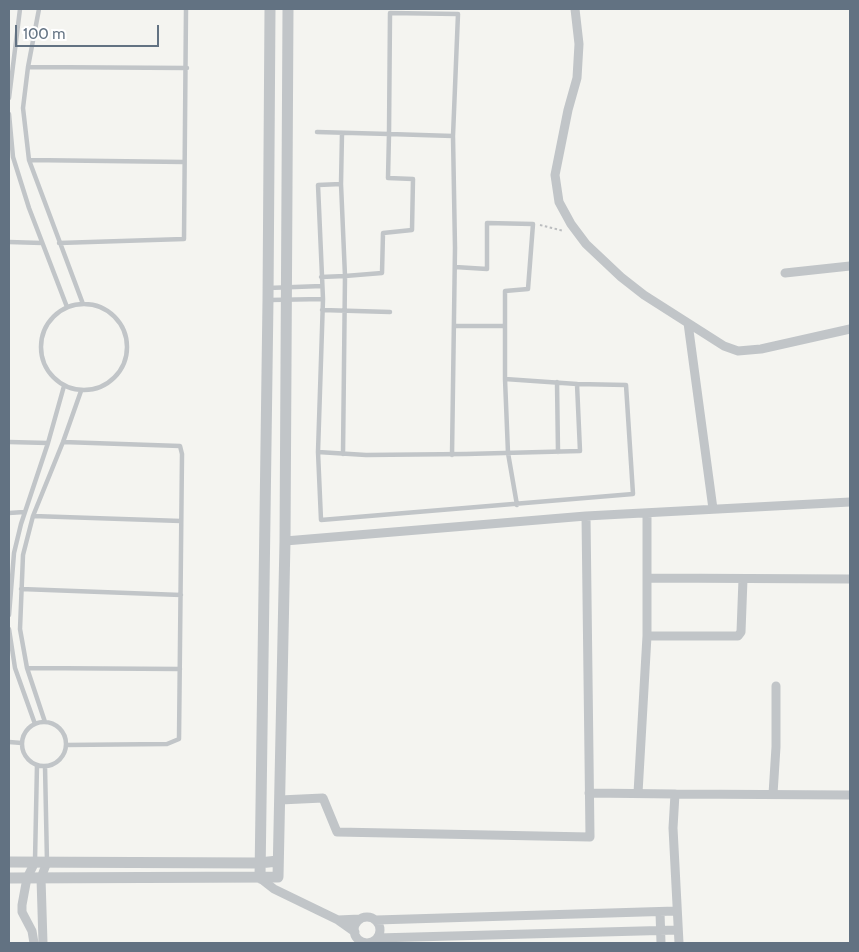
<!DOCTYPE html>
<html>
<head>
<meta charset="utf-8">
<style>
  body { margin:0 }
  #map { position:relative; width:859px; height:952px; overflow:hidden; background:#f4f4f0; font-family:Cabin,sans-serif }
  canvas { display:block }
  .frame { position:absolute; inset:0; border:10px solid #627282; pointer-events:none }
  .scale { position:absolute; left:15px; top:25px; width:144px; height:22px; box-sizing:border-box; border:2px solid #627282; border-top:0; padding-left:6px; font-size:15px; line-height:18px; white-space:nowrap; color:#627282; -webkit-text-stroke:4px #fff; paint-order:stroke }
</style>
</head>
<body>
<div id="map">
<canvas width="859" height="952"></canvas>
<div class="frame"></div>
<div class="scale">100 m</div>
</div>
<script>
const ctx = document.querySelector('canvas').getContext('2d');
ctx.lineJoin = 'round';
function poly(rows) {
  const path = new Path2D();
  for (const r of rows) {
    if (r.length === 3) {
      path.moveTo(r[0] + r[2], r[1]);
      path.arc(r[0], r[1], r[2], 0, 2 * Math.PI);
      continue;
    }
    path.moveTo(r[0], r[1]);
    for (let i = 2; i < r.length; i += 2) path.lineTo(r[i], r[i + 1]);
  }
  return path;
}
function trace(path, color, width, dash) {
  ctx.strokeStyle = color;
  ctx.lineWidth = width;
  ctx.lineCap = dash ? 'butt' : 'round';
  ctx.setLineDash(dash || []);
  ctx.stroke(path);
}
trace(poly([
  [540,225,564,231]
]), '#bbbdbf', 2, [2.5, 2.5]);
trace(poly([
  [39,9,28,67,23,108,29,160,83,304],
  [28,67,187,68],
  [9,98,20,9],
  [9,114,13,157,29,208,67,307],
  [317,132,389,134,390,13,458,14,453,136,455,248,452,455],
  [342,133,341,184,318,185,323,299,318,452,366,455,466,454,580,451,577,384,505,379],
  [29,160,184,162],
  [341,184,345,276,382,273,383,233,412,230,413,179,388,178,389,134,453,136],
  [9,242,42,243],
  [59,243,184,239,186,9],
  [455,267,487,269,487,223,533,224,528,289,505,291,505,379,508,453,517,505],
  [321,277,345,276,343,454],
  [268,288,322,286],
  [269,300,323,299],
  [84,347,43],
  [322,310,390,312],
  [454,326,505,326],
  [557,382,558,452],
  [9,442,48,443],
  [63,442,180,446,182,454,179,739,167,744,66,745],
  [318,452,321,520,633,494,626,385,577,384],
  [9,513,24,512],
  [33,516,181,521],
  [21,589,181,595],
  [9,615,14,553,21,524,48,443,64,386],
  [9,629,15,668,35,724],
  [27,668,180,669],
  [45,722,27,668,20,629,23,555,33,516,63,442,81,391],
  [44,744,22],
  [9,742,22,743],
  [45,766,47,862],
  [35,860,37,765]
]), '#c1c5c8', 4.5);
trace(poly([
  [575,9,579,44,577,78,568,110,555,175,559,202,571,224,586,244,621,277,644,295,724,346,738,351,761,349,850,329],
  [785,273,850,266],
  [688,323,713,509],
  [285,541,586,516,850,502],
  [647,578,850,579],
  [647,636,738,636,741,632,743,579],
  [589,793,675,794],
  [638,793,647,636,647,513],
  [773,794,776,747,776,686],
  [280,800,323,798,337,832,590,837,586,516],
  [260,878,274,889,338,920],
  [660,912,661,943],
  [367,930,13],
  [376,920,676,911],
  [355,932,338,920,360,919],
  [377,938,678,930],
  [34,943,32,931,22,912,22,905,27,878,35,862],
  [43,943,41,878,47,862],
  [679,943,673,828,675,794,850,795]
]), '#c1c5c8', 9);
trace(poly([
  [9,862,259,863,278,861],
  [9,878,278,877,285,541,288,9],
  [260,878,268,300,270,9]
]), '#c1c5c8', 11);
</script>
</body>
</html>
